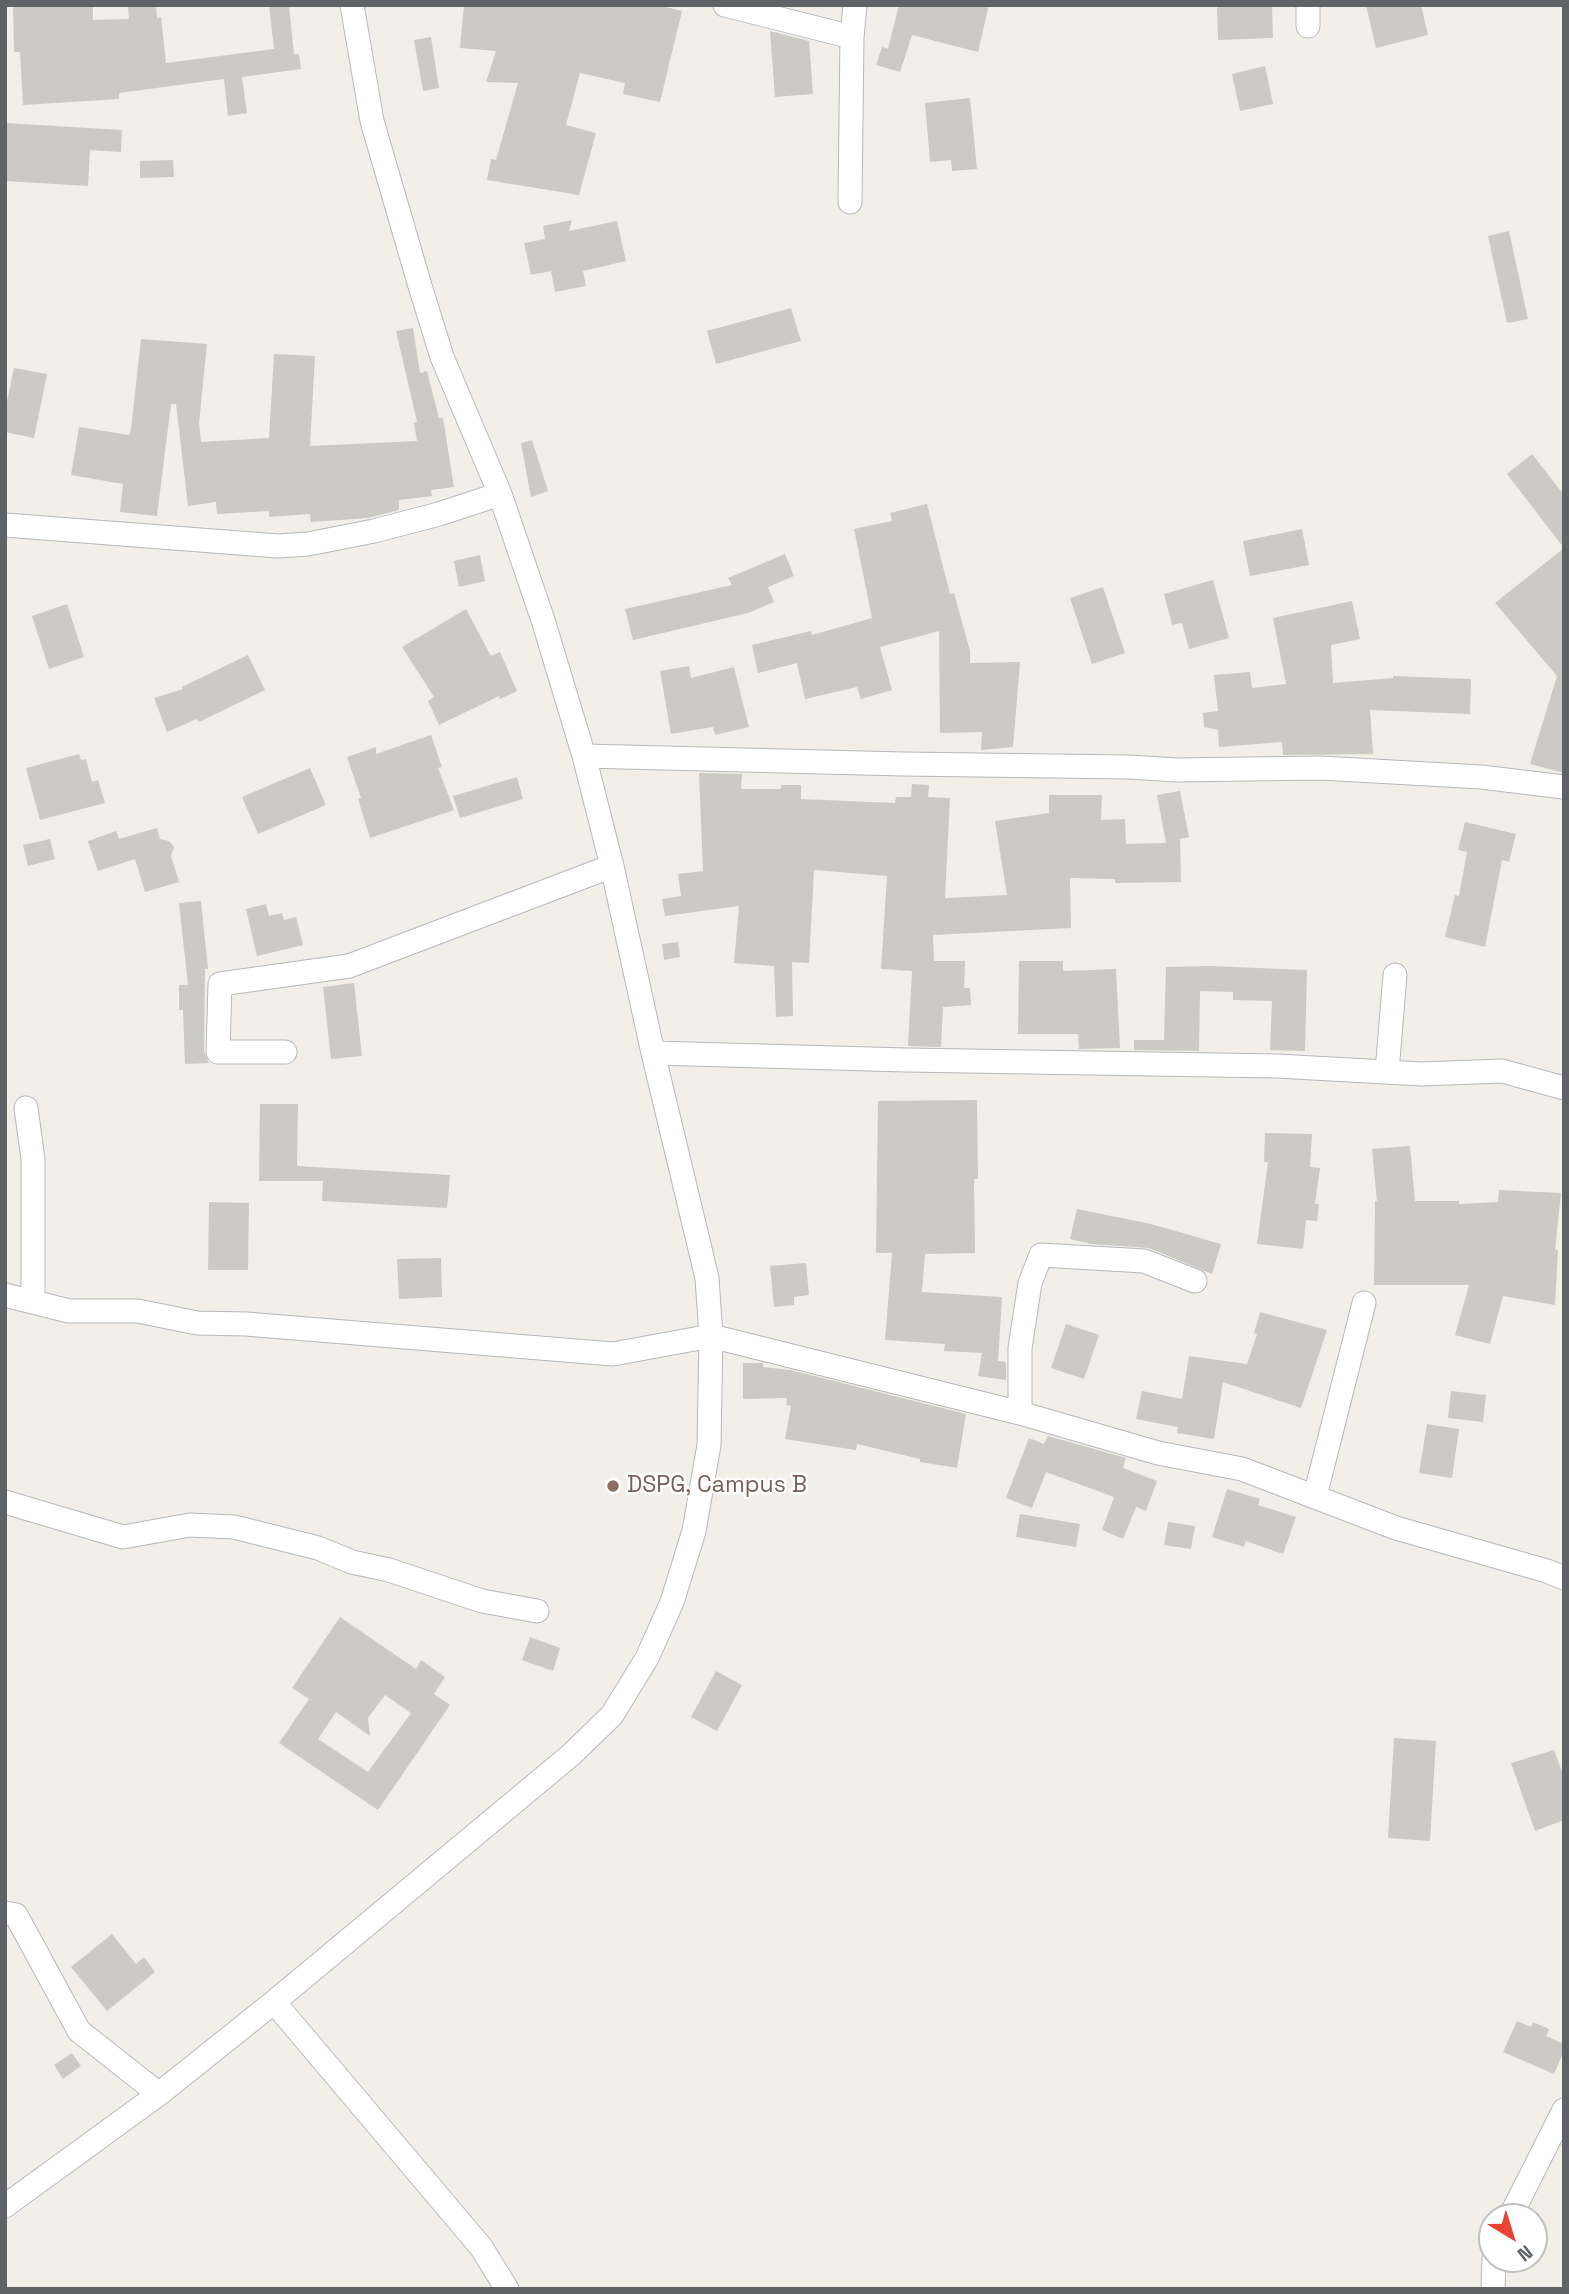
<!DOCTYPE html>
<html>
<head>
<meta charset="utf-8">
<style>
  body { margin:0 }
  #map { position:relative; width:1569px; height:2294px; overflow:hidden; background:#f1efe8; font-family:"Space Grotesk",sans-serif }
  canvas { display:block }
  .frame { position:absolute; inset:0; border:7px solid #5f6368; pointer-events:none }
  .north { position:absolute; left:1478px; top:2203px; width:70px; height:70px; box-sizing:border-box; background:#fff; border:2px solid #bfc1c3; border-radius:50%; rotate:142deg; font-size:19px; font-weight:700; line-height:28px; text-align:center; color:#5f6368 }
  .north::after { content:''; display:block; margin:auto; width:24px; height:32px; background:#ea4335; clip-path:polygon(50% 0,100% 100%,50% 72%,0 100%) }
</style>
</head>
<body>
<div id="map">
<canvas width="1569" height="2294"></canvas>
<div class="frame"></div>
<div class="north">N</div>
</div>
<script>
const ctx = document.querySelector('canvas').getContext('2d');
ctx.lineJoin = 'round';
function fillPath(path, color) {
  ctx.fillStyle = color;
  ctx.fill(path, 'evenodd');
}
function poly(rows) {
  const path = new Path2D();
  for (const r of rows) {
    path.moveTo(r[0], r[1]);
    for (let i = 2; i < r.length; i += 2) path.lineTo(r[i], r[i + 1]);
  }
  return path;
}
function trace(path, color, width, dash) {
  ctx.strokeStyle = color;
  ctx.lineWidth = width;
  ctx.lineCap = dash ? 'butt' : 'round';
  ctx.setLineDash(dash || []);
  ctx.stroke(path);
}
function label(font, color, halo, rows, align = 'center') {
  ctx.font = font + ' "Space Grotesk",sans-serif';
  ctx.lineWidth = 5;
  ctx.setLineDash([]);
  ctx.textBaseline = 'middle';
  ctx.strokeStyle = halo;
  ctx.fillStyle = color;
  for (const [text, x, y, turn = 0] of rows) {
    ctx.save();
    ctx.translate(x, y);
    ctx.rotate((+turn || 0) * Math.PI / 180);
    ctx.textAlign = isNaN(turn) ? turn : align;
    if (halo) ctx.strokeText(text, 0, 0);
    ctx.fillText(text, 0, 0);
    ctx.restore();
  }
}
fillPath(poly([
  [13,5,93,5,93,20,129,19,128,5,156,5,157,18,161,17,166,63,274,49,269,5,289,5,294,54,299,54,301,69,242,77,247,113,228,116,224,79,119,93,119,99,23,105,20,52,14,52],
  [464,5,658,5,682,11,660,102,623,94,625,83,580,73,566,125,596,133,579,195,487,180,491,159,496,160,518,83,486,82,496,51,460,48],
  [899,5,989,5,978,52,912,35,900,72,876,65,882,47,888,49],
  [1272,5,1273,38,1218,40,1217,6],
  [1366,5,1421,5,1428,35,1376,48],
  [770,31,809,41,813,94,775,97],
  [431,37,439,88,423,91,414,40],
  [1265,66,1273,104,1240,111,1232,74],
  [970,98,977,169,952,171,951,160,930,162,925,103],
  [5,123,122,130,121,152,90,150,88,186,5,181],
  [173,160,174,177,140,178,140,161],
  [572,220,569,231,617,221,626,261,583,271,586,286,555,292,551,271,531,275,524,243,545,239,543,226],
  [1509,231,1528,319,1507,323,1488,236],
  [791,308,801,341,716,364,707,331],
  [413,328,420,373,427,371,439,418,443,418,454,487,431,490,432,496,399,500,399,510,368,518,311,522,310,514,269,517,269,511,217,514,216,502,188,506,176,404,171,404,157,516,120,512,123,484,71,475,79,427,129,435,131,429,141,339,207,344,199,423,201,442,269,438,274,354,315,356,310,446,417,441,414,423,417,422,396,331],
  [14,368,47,374,34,438,5,432,5,411],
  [532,440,548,491,531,497,521,443],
  [1532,454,1564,495,1564,773,1530,764,1557,676,1495,603,1564,548,1507,474],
  [927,504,950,594,954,593,970,651,970,663,1020,662,1013,747,981,750,982,732,940,733,939,631,880,647,892,690,861,699,857,687,805,699,797,663,758,673,752,645,811,631,812,635,872,618,854,529,892,521,890,513],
  [1302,529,1309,565,1250,576,1243,541],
  [785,554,794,576,768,587,774,602,748,613,633,640,625,609,732,585,728,578],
  [480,555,485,581,459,587,454,561],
  [1213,580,1229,638,1189,649,1182,623,1172,625,1164,594],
  [1103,587,1125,653,1092,664,1070,598],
  [1352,601,1360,639,1331,645,1333,683,1393,678,1393,676,1471,679,1470,714,1370,710,1373,754,1283,755,1282,742,1219,747,1218,730,1204,727,1203,713,1218,711,1214,675,1250,672,1252,688,1286,684,1273,618],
  [67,604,84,657,49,669,32,616],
  [466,609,491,656,500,652,517,691,500,699,499,696,439,725,428,701,434,697,402,647],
  [248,655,265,690,199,722,197,719,167,732,154,698,183,689,182,687],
  [689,666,691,678,734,667,749,727,715,735,713,727,671,734,660,671],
  [431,735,442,767,438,768,454,810,370,838,358,799,361,798,347,757,376,747,376,754],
  [79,754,81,760,86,759,92,782,98,780,105,803,40,820,26,768],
  [310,768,326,805,258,834,242,797],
  [699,773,742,774,741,789,781,789,781,785,801,785,801,799,895,803,896,797,911,797,912,784,929,785,928,797,950,798,945,898,1007,895,995,821,1049,813,1049,795,1102,795,1101,820,1125,819,1126,844,1166,843,1157,795,1180,791,1189,837,1180,839,1181,882,1115,883,1115,879,1070,878,1071,928,933,935,934,961,965,961,964,988,970,988,971,1005,943,1007,941,1047,908,1046,912,971,881,969,887,876,814,870,809,963,792,962,793,1016,776,1017,774,966,734,963,739,906,665,916,662,899,681,896,678,874,703,871],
  [517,777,523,799,460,818,453,796],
  [1465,822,1516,834,1509,862,1502,860,1485,947,1445,937,1455,895,1459,896,1467,852,1458,850],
  [157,828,160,839,169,841,174,847,171,856,179,882,145,892,135,859,98,871,88,841,116,831,119,839],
  [50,839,55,859,28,866,23,845],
  [201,901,208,969,205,969,204,1052,209,1063,185,1064,183,1010,179,1010,179,985,188,985,179,903],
  [266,904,269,916,282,913,284,920,296,917,303,945,257,956,246,909],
  [678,942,680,957,664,960,662,944],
  [1019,961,1063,961,1063,971,1116,969,1120,1048,1079,1049,1078,1034,1018,1034],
  [1209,966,1307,970,1305,1051,1270,1050,1272,1001,1233,1000,1233,992,1200,991,1199,1051,1134,1050,1134,1040,1164,1040,1166,967],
  [354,983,362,1056,331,1059,323,987],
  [977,1100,978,1179,974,1179,975,1253,925,1254,922,1292,1002,1297,998,1361,1006,1362,1006,1380,978,1376,982,1353,944,1351,945,1344,885,1340,892,1253,876,1253,878,1101],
  [260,1104,298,1104,297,1166,450,1175,447,1208,322,1201,323,1181,259,1181],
  [1265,1133,1312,1134,1310,1167,1320,1168,1315,1204,1319,1204,1317,1221,1306,1220,1303,1249,1257,1244,1268,1162,1264,1162],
  [1410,1146,1415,1201,1459,1201,1459,1204,1498,1202,1499,1190,1561,1193,1555,1250,1558,1250,1555,1305,1503,1296,1490,1344,1455,1335,1469,1285,1374,1285,1375,1201,1377,1201,1372,1149],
  [209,1202,249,1203,248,1270,208,1270],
  [1077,1209,1151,1224,1221,1244,1212,1274,1149,1248,1091,1244,1070,1239],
  [441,1258,442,1297,399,1299,397,1259],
  [806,1263,809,1295,794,1297,794,1305,774,1307,770,1266],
  [1260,1312,1327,1330,1301,1408,1223,1382,1214,1439,1177,1433,1178,1427,1136,1419,1142,1391,1182,1399,1189,1356,1247,1364,1257,1334,1254,1333],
  [1066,1324,1099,1335,1084,1379,1051,1368],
  [743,1363,763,1363,763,1367,790,1370,966,1414,957,1468,920,1462,920,1459,857,1444,856,1450,785,1439,791,1406,786,1405,787,1398,743,1399],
  [1451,1391,1486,1395,1483,1422,1448,1418],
  [1427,1424,1459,1429,1452,1478,1419,1473],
  [1048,1436,1126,1458,1123,1468,1157,1481,1146,1511,1136,1507,1123,1539,1102,1530,1114,1497,1046,1472,1032,1508,1006,1498,1029,1438,1044,1444],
  [1227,1489,1260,1499,1258,1505,1296,1517,1283,1554,1246,1541,1244,1547,1212,1537],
  [1020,1514,1080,1524,1076,1547,1016,1537],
  [1168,1522,1195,1526,1191,1549,1164,1545],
  [340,1617,416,1669,421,1660,445,1677,434,1694,450,1705,378,1810,279,1743,309,1699,292,1688],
  [385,1695,411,1713,368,1772,318,1739,336,1712,370,1736,368,1718],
  [530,1637,560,1648,553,1671,522,1660],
  [716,1671,742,1685,717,1731,691,1717],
  [1394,1738,1436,1741,1430,1841,1388,1838],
  [1554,1750,1564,1777,1564,1820,1535,1831,1511,1763],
  [112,1934,136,1964,144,1957,155,1972,107,2011,71,1967],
  [1517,2021,1531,2027,1533,2022,1549,2029,1546,2036,1564,2044,1564,2051,1554,2074,1503,2052],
  [72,2053,81,2066,63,2079,54,2065]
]), '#cccac5');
const minor = poly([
  [725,5,852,37],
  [1308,26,1308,5],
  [850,202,852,37,855,5],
  [5,525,278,546,308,544,374,531,439,514,500,494],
  [584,756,903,764,1129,767,1177,770,1321,768,1481,777,1564,787],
  [285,1052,218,1052,220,984,349,966,612,866],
  [653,1053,906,1060,1277,1066,1422,1074,1502,1071,1564,1088],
  [1387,1072,1395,975],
  [26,1108,33,1159,33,1301],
  [5,1295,69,1311,138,1311,197,1323,246,1324,613,1354,711,1336,1020,1413,1158,1453,1242,1469,1396,1528,1547,1571,1564,1578],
  [1020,1413,1020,1348,1030,1283,1041,1255,1144,1261,1195,1281],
  [1315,1496,1364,1303],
  [5,1502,123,1537,190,1525,234,1527,318,1548,352,1562,389,1570,482,1601,537,1611],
  [5,1913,16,1915,79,2031,159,2094],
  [274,2002,481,2247,507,2289],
  [5,2206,159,2094,274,2002,572,1754,612,1715,647,1658,672,1602,694,1531,709,1445,711,1336,707,1278,653,1053,612,866,584,756,543,620,500,494,442,357,420,286,372,121,352,5],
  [1510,2217,1564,2110],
  [1493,2289,1494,2259]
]);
trace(minor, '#b5b8bc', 25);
trace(minor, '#fff', 23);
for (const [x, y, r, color] of [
  [613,1486,7,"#8d6e63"]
]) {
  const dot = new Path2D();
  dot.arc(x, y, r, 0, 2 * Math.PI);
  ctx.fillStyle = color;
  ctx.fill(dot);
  trace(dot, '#fff', 2.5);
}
label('23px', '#785e54', '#fff', [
  ["DSPG, Campus B",627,1486]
], 'left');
</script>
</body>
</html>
